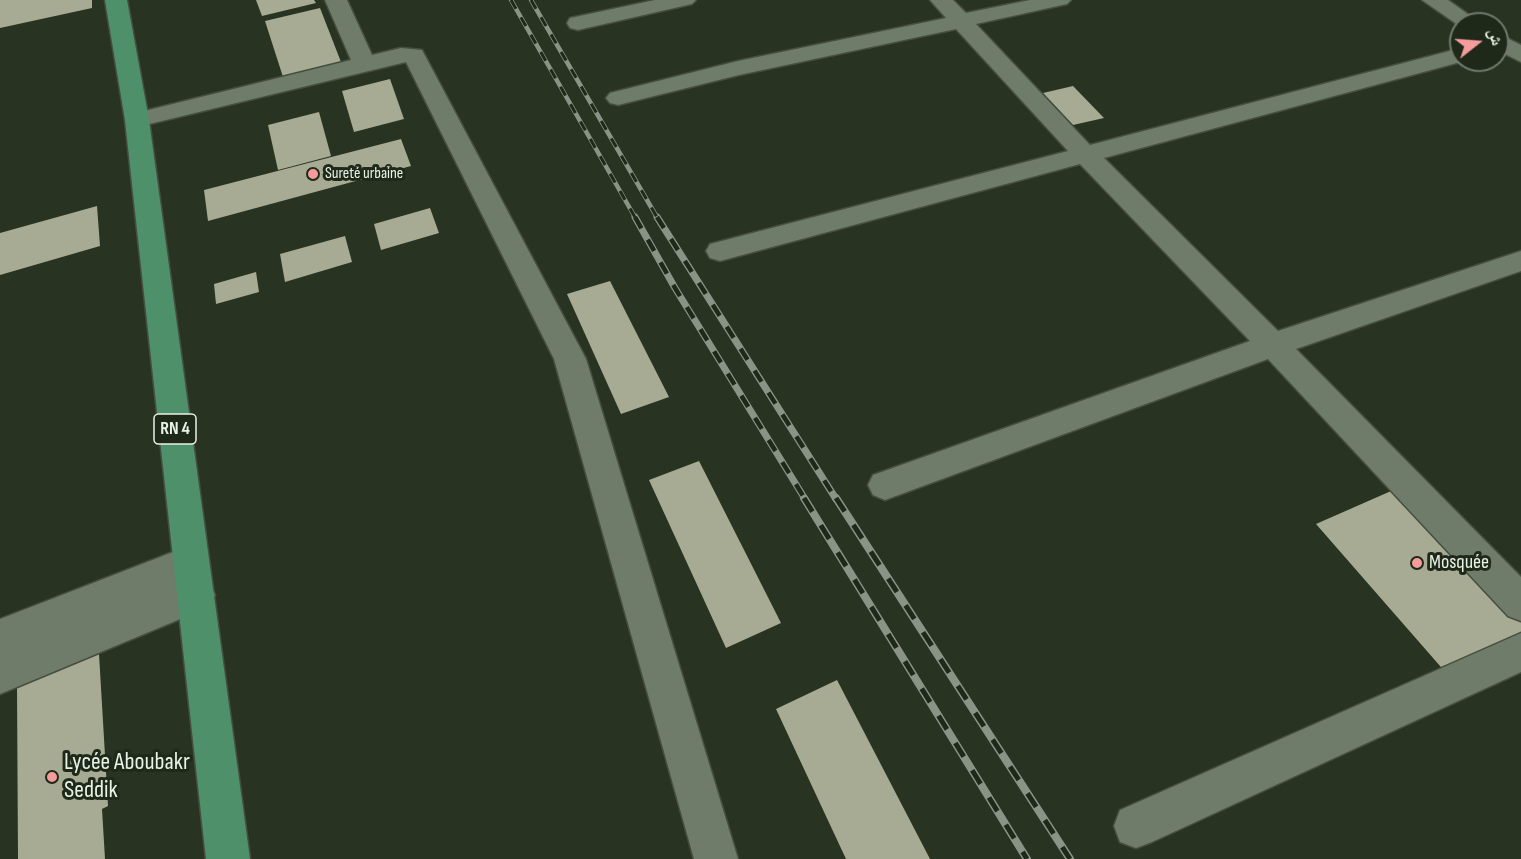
<!DOCTYPE html>
<html>
<head>
<meta charset="utf-8">
<style>
  body { margin:0 }
  #map { position:relative; width:1521px; height:859px; overflow:hidden; background:#283322; font-family:"Sofia Sans Condensed","Noto Naskh Arabic",sans-serif }
  canvas { display:block }
  .north { position:absolute; left:1449px; top:12px; width:60px; height:60px; box-sizing:border-box; background:#1e2919; border:2px solid #70796b; border-radius:50%; rotate:73deg; font-size:16px; font-weight:700; line-height:24px; text-align:center; color:#eaf1e6 }
  .north::after { content:''; display:block; margin:auto; width:21px; height:27px; background:#f59b9b; clip-path:polygon(50% 0,100% 100%,50% 72%,0 100%) }
</style>
</head>
<body>
<div id="map">
<canvas width="1521" height="859"></canvas>
<div class="north">ش</div>
</div>
<script>
const ctx = document.querySelector('canvas').getContext('2d');
ctx.lineJoin = 'round';
function fillPath(path, color) {
  ctx.fillStyle = color;
  ctx.fill(path, 'evenodd');
}
function poly(rows) {
  const path = new Path2D();
  for (const r of rows) {
    path.moveTo(r[0], r[1]);
    for (let i = 2; i < r.length; i += 2) path.lineTo(r[i], r[i + 1]);
  }
  return path;
}
function trace(path, color, width, dash) {
  ctx.strokeStyle = color;
  ctx.lineWidth = width;
  ctx.lineCap = dash ? 'butt' : 'round';
  ctx.setLineDash(dash || []);
  ctx.stroke(path);
}
function label(font, color, halo, rows, align = 'center') {
  ctx.font = font + ' "Sofia Sans Condensed",sans-serif';
  ctx.lineWidth = 6;
  ctx.setLineDash([]);
  ctx.textBaseline = 'middle';
  ctx.strokeStyle = halo;
  ctx.fillStyle = color;
  for (const [text, x, y, turn = 0] of rows) {
    ctx.save();
    ctx.translate(x, y);
    ctx.rotate((+turn || 0) * Math.PI / 180);
    ctx.textAlign = isNaN(turn) ? turn : align;
    if (halo) ctx.strokeText(text, 0, 0);
    ctx.fillText(text, 0, 0);
    ctx.restore();
  }
}
fillPath(poly([
  [0,0,92,0,92,8,0,28],
  [256,0,314,0,316,3,262,16],
  [320,8,341,62,283,77,265,21],
  [390,79,404,119,354,132,342,91],
  [1073,86,1104,118,1073,125,1043,93],
  [319,112,331,156,278,170,268,125],
  [401,139,411,166,208,221,204,190],
  [97,206,100,246,0,275,0,233],
  [430,208,439,233,381,250,374,224],
  [345,236,352,262,285,282,280,254],
  [256,272,259,292,216,304,214,284],
  [610,281,669,397,621,414,567,294],
  [699,461,781,623,726,648,649,480],
  [1407,484,1521,603,1521,652,1454,682,1316,524],
  [99,654,108,806,102,809,105,859,18,859,17,687],
  [837,680,930,859,846,859,776,709]
]), '#a8ab93');
const minor = poly([
  [325,0,347,0,372,55,401,48,422,50,586,359,738,859,694,859,554,359,406,62,137,127,128,125,125,120,128,115,351,60,325,0],
  [655,0,696,0,692,4,578,30,570,28,567,23,570,18,655,0],
  [930,0,953,0,966,13,1030,0,1071,0,1067,4,976,24,1090,145,1461,48,1461,60,1468,60,1104,158,1278,331,1521,251,1521,271,1296,349,1521,577,1521,621,1508,616,1268,359,885,500,873,495,868,485,873,475,1250,341,1080,164,720,261,710,258,706,251,710,244,1068,151,956,29,739,75,618,105,610,103,606,98,610,93,738,61,946,18,930,0],
  [1422,0,1448,0,1482,24,1461,24,1461,27,1422,0],
  [1497,33,1521,45,1521,62,1497,50,1497,33],
  [1521,633,1521,672,1152,842,1136,848,1120,842,1114,826,1120,810,1521,633]
]);
const tertiary = poly([
  [191,545,204,550,209,562,204,574,172,587,196,577,209,583,215,595,209,607,0,694,0,619,191,545]
]);
const primary = poly([
  [105,0,127,0,149,120,250,859,206,859,125,120,105,0]
]);
trace(minor, '#454e40', 3);
trace(tertiary, '#454e40', 3);
trace(primary, '#454e40', 3);
fillPath(minor, '#6f7c69');
fillPath(tertiary, '#6f7c69');
fillPath(primary, '#4d906a');
const railFar2 = poly([
  [511,0,636,219],
  [531,0,658,219]
]);
const railFar1 = poly([
  [635,217,675,288,805,499],
  [657,217,836,499]
]);
const rail = poly([
  [804,498,1027,859],
  [836,498,1070,859]
]);
trace(railFar2, '#8a9385', 4.5);
trace(railFar1, '#8a9385', 7);
trace(rail, '#8a9385', 8);
trace(railFar2, '#1e2919', 3, [10]);
trace(railFar1, '#1e2919', 4.5, [13]);
trace(rail, '#1e2919', 5, [16]);
for (const [x, y, r, color] of [
  [313,174,6,"#f59b9b"],
  [1417,563,6,"#f59b9b"],
  [52,777,6,"#f59b9b"]
]) {
  const dot = new Path2D();
  dot.arc(x, y, r, 0, 2 * Math.PI);
  ctx.fillStyle = color;
  ctx.fill(dot);
  trace(dot, '#1e2919', 2);
}
label('16px', '#eaf1e6', '#1e2919', [
  ["Sureté urbaine",325,174]
], 'left');
for (const [x, y, w] of [
  [175,429,42]
]) {
  const box = new Path2D();
  box.roundRect(x - w / 2, y - 15, w, 30, 4.5);
  ctx.fillStyle = '#1e2919';
  ctx.fill(box);
  trace(box, '#eaf1e6', 1.5);
}
label('bold 18px', '#eaf1e6', null, [
  ["RN 4",175,429]
]);
label('20px', '#eaf1e6', '#1e2919', [
  ["Mosquée",1429,563]
], 'left');
label('24px', '#eaf1e6', '#1e2919', [
  ["Lycée Aboubakr",64,763],
  ["Seddik",64,791]
], 'left');
</script>
</body>
</html>
